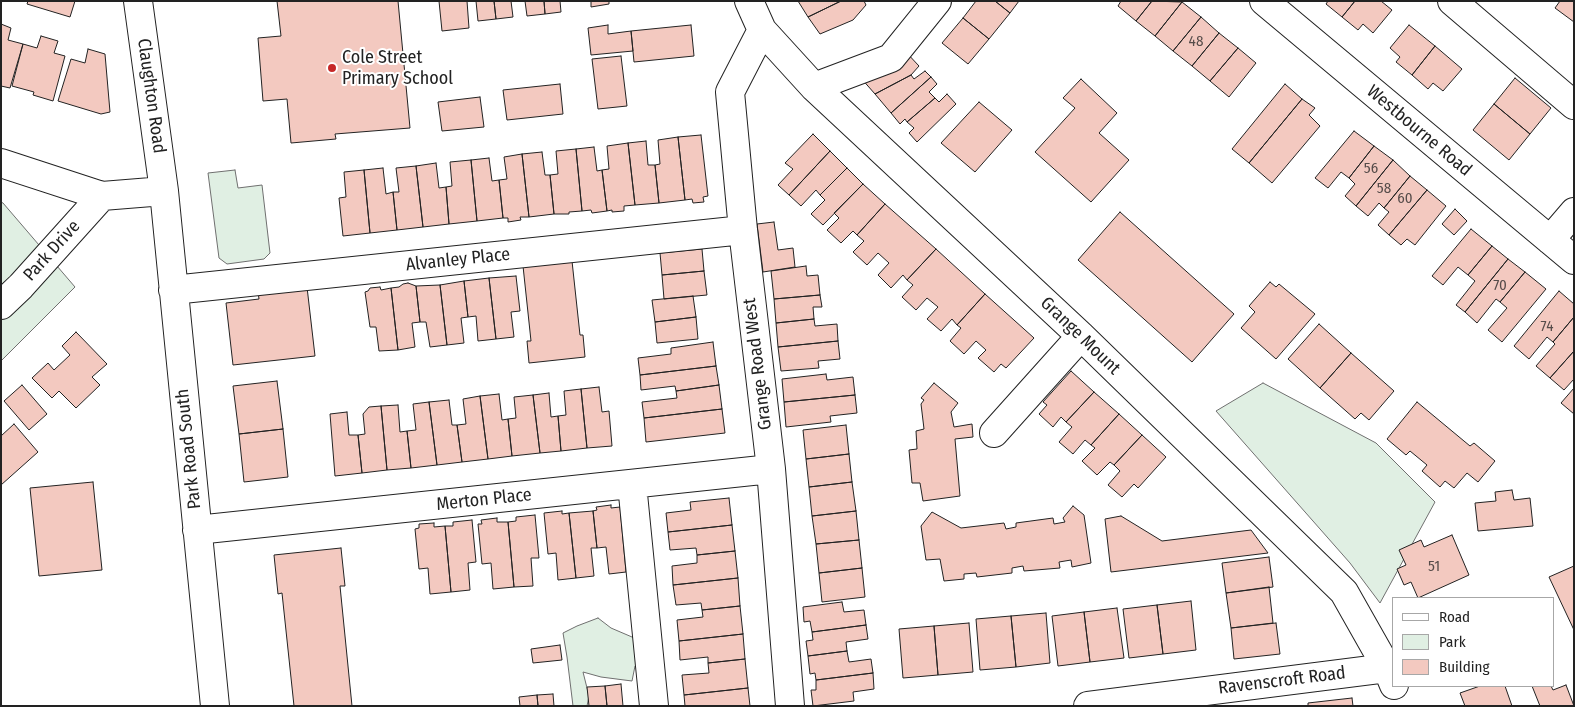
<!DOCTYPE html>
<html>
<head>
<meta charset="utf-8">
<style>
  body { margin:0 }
  #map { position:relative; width:1575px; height:707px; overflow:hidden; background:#fff; font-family:"Fira Sans Condensed",sans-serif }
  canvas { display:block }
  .frame { position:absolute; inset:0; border:2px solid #222; pointer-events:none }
  .legend { position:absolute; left:1392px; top:597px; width:162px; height:90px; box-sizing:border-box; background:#fff; border:1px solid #a7a7a7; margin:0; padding:6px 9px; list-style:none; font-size:15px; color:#222 }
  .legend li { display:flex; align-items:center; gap:10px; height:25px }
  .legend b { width:25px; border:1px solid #a7a7a7 }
</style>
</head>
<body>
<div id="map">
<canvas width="1575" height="707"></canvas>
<div class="frame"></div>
<ul class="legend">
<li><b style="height:6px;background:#fff"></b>Road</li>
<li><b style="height:14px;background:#e0efe3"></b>Park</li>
<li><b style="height:14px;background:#f3c9c0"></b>Building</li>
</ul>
</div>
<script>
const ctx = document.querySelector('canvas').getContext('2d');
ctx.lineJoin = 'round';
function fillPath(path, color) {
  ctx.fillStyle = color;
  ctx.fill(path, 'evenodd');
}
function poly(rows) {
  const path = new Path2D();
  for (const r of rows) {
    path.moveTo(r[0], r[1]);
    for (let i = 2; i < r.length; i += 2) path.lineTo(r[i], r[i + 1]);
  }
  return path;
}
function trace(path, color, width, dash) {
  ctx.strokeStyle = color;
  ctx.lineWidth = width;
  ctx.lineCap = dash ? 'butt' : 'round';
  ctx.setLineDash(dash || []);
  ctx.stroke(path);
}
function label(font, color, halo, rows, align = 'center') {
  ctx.font = font + ' "Fira Sans Condensed",sans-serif';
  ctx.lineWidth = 4;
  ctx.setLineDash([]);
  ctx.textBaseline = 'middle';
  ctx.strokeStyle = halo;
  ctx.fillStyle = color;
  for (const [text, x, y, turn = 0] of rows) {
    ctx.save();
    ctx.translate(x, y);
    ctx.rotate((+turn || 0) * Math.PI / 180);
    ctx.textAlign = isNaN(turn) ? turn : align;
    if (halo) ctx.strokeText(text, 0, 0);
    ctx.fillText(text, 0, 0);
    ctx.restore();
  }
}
const green = poly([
  [235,170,238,188,262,185,270,253,264,259,227,264,219,258,208,173,235,170],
  [1,202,3,203,75,287,1,361,1,202],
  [1263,383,1376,443,1435,502,1380,603,1350,563,1216,411,1263,383],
  [598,618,611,628,632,637,656,642,656,666,635,666,632,681,601,677,583,672,589,696,587,706,573,706,567,657,563,633,577,626,598,618]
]);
fillPath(green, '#e0efe3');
trace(green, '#6f6f6f', 1);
const building = poly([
  [28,1,75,1,70,17,27,4,28,1],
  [277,1,398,1,410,128,335,134,336,139,291,143,287,99,263,101,258,38,281,36,277,1],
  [439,1,467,1,469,28,442,31,439,1],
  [476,1,494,1,496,19,478,21,476,1],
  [494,1,511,1,513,17,496,19,494,1],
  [525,1,544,1,545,14,527,16,525,1],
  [544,1,560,1,561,12,545,14,544,1],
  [591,1,609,1,609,4,591,7,591,1],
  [798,1,841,1,808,17,798,1],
  [841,1,864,1,866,5,853,20,820,34,808,17,841,1],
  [976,1,995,1,1010,13,989,39,963,18,976,1],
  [995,1,1019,1,1010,13,995,1],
  [1121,1,1152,1,1136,21,1118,6,1121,1],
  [1152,1,1182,2,1155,36,1136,21,1152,1],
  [1328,1,1355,1,1342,17,1326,4,1328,1],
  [1355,1,1381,1,1392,10,1373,33,1363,24,1358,30,1342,17,1355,1],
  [1560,1,1574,1,1574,22,1555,8,1560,1],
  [1182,2,1201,17,1173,51,1155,36,1182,2],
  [1201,17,1219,33,1192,66,1173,51,1201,17],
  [963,18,989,39,968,64,942,43,963,18],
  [1,24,11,28,8,40,23,44,10,88,1,86,1,24],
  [608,25,608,34,631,31,633,51,591,55,588,28,608,25],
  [691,25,694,56,634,62,631,31,691,25],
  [1409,25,1435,46,1412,75,1396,62,1400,57,1390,48,1409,25],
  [1219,33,1238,48,1210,81,1192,66,1219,33],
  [41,36,58,41,54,53,65,56,53,101,33,95,34,92,12,86,23,44,37,48,41,36],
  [1435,46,1462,69,1443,91,1433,83,1428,89,1412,75,1435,46],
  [1238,48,1256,63,1229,97,1210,81,1238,48],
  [88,49,105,54,110,112,101,114,58,101,71,59,85,63,88,49],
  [905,51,919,66,911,75,875,94,860,77,905,51],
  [621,56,627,106,598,109,592,59,621,56],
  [925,71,931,77,891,113,875,94,911,75,914,79,925,71],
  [931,77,937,84,929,92,935,98,907,122,905,119,900,124,891,113,931,77],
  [1515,78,1551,108,1530,134,1494,104,1515,78],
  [1081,79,1117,113,1099,133,1129,160,1091,202,1035,152,1075,108,1063,98,1081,79],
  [560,84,563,114,507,120,503,90,560,84],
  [1285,84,1302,99,1249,163,1232,149,1285,84],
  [947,94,956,104,917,142,909,133,914,128,907,122,935,98,939,102,947,94],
  [480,97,484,127,442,131,438,102,480,97],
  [1302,99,1315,108,1309,115,1320,126,1272,183,1249,163,1302,99],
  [979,102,1012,130,975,172,941,143,979,102],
  [1494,104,1530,134,1509,160,1473,130,1494,104],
  [1354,131,1374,146,1349,178,1341,172,1328,188,1315,178,1354,131],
  [813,134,830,151,789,195,778,185,793,169,785,163,813,134],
  [701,135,708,196,703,197,704,202,693,203,692,199,685,200,678,137,701,135],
  [678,137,685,200,659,203,655,165,660,164,658,140,678,137],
  [646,141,648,165,655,165,659,203,635,205,628,143,646,141],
  [628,143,635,205,624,206,624,211,612,212,612,210,607,211,602,170,609,169,607,146,628,143],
  [1374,146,1393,160,1356,206,1345,196,1355,184,1349,178,1374,146],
  [594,147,597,171,602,170,607,211,592,213,591,210,582,211,576,149,594,147],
  [576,149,582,211,569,212,569,214,554,214,550,175,558,174,556,151,576,149],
  [830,151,847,168,820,195,816,190,801,206,789,195,830,151],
  [542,152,545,175,550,175,554,214,529,217,522,154,542,152],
  [522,154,529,217,520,217,521,220,508,222,508,218,503,218,499,180,507,179,504,157,522,154],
  [489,158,492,181,499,180,503,218,477,221,471,160,489,158],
  [471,160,477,221,449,224,446,187,452,186,450,162,471,160],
  [1393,160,1410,176,1384,208,1379,203,1368,216,1356,206,1393,160],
  [436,163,439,188,446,187,449,224,423,227,416,166,436,163],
  [416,166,423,227,397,230,393,192,399,192,396,168,416,166],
  [383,168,386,194,393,192,397,230,370,233,364,170,383,168],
  [847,168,863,184,823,225,811,214,825,200,820,195,847,168],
  [364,170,370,233,343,236,339,198,346,197,344,172,364,170],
  [1410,176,1427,190,1389,235,1378,225,1389,212,1384,208,1410,176],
  [863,184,885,204,857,235,853,231,841,243,827,230,839,218,834,213,863,184],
  [1427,190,1446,206,1415,245,1407,239,1401,245,1389,235,1427,190],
  [885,204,936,249,907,280,903,275,891,288,878,275,889,263,878,253,867,265,853,252,864,241,857,235,885,204],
  [1455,209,1467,221,1454,235,1442,224,1455,209],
  [1120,212,1234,314,1192,362,1078,260,1120,212],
  [774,222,778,250,793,248,795,267,763,272,757,224,774,222],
  [1471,229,1492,246,1468,275,1458,267,1443,285,1432,276,1471,229],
  [1492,246,1508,259,1465,312,1456,305,1475,281,1468,275,1492,246],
  [702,249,704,271,662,275,660,253,702,249],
  [936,249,985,294,957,325,952,319,941,331,927,319,938,307,927,298,916,310,902,297,913,285,907,280,936,249],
  [1508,259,1525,272,1500,302,1496,299,1477,323,1465,312,1508,259],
  [572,261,580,335,583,335,585,357,529,363,527,341,531,341,523,266,572,261],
  [806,266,807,276,818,275,820,295,774,299,771,271,806,266],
  [704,271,707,295,664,299,662,275,704,271],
  [1525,272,1546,289,1502,342,1488,330,1507,308,1500,302,1525,272],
  [516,276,520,311,511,312,514,337,496,339,489,278,516,276],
  [489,278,496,339,478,341,476,316,468,317,464,281,489,278],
  [464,281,468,317,461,318,464,343,447,345,440,285,464,281],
  [1270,282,1276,287,1279,284,1315,314,1276,359,1241,328,1255,312,1249,306,1270,282],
  [408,283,416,286,420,322,412,323,415,347,398,350,391,288,399,287,403,284,408,283],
  [440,285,447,345,430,347,426,322,420,322,416,286,440,285],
  [307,287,315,356,233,365,226,303,259,299,258,292,307,287],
  [380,287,381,290,391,288,398,350,379,351,376,327,370,327,365,292,368,291,370,288,380,287],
  [1559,291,1574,304,1574,317,1553,342,1547,337,1529,359,1514,346,1559,291],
  [985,294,1034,338,1006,368,1001,364,994,372,978,358,986,350,976,341,964,354,950,341,961,328,957,325,985,294],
  [820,295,822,307,813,307,814,319,776,323,774,299,820,295],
  [693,296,696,317,655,322,652,300,693,296],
  [696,317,698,339,657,343,655,322,696,317],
  [1574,317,1574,351,1550,378,1536,366,1555,344,1553,342,1574,317],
  [814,319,815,326,837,324,838,341,778,347,776,323,814,319],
  [1319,324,1351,353,1320,388,1288,359,1319,324],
  [76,332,107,364,92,377,100,385,76,408,59,391,52,398,32,378,48,363,54,370,70,355,62,346,76,332],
  [838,341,840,359,818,361,819,368,781,371,778,347,838,341],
  [713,342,716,366,640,375,638,358,671,354,671,348,713,342],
  [1574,351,1574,379,1564,390,1550,378,1574,351],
  [1351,353,1394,391,1369,420,1361,413,1355,419,1320,388,1351,353],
  [716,366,719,385,676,391,675,386,641,390,640,375,716,366],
  [1071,371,1094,392,1066,422,1061,417,1053,427,1039,414,1047,405,1043,402,1071,371],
  [826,374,827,380,853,377,855,395,784,402,782,379,826,374],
  [277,381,283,429,239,434,233,386,277,381],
  [934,383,958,403,951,412,954,427,972,424,973,437,955,439,960,496,923,501,920,483,912,483,909,450,917,449,916,431,924,429,921,404,924,400,921,398,934,383],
  [22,385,47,414,29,430,4,401,22,385],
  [719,385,722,409,644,418,642,402,677,398,676,391,719,385],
  [599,387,602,412,609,411,612,446,587,448,581,389,599,387],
  [1574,388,1574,414,1561,403,1574,388],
  [581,389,587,448,561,451,558,416,566,415,564,391,581,389],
  [1094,392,1119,414,1091,445,1085,440,1073,454,1059,442,1072,427,1066,422,1094,392],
  [549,393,551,417,558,416,561,451,540,453,533,395,549,393],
  [499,394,502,420,508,419,512,456,488,459,480,396,499,394],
  [533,395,540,453,512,456,508,419,516,418,514,397,533,395],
  [855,395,857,413,830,416,831,422,786,427,784,402,855,395],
  [480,396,488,459,462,462,457,425,466,424,463,399,480,396],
  [449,400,452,425,457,425,462,462,437,465,429,402,449,400],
  [429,402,437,465,411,468,407,431,416,430,413,404,429,402],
  [1417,402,1470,446,1474,443,1495,461,1478,482,1467,473,1454,488,1445,481,1440,487,1422,471,1427,465,1410,451,1406,455,1387,439,1417,402],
  [398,405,400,432,407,431,411,468,387,470,381,406,398,405],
  [381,406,387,470,362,473,358,435,365,434,363,414,369,407,381,406],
  [722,409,725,433,646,442,644,418,722,409],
  [347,412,349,435,358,435,362,473,335,476,330,414,347,412],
  [1119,414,1142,435,1114,465,1110,462,1097,475,1082,461,1095,448,1091,445,1119,414],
  [14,424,38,452,1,485,1,436,14,424],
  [846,425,849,454,806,459,803,430,846,425],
  [283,429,288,477,244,482,239,434,283,429],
  [1142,435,1166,457,1138,488,1134,484,1122,497,1108,485,1120,471,1114,465,1142,435],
  [849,454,852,482,809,487,806,459,849,454],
  [93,482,102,570,39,576,30,488,93,482],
  [852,482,856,511,812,516,809,487,852,482],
  [1512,490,1514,500,1530,498,1533,526,1478,531,1475,503,1496,501,1495,492,1512,490],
  [729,498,732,525,668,532,666,513,691,510,690,502,729,498],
  [611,505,611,508,620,507,626,572,609,574,606,547,597,548,593,511,597,510,596,507,611,505],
  [1073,506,1084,515,1091,563,1072,567,1071,560,1059,562,1060,568,1024,571,1023,566,1012,568,1012,573,977,577,976,573,964,574,964,579,944,581,940,559,926,560,921,526,932,512,961,528,1004,523,1006,529,1016,527,1016,523,1053,518,1054,524,1065,522,1063,518,1073,506],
  [562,511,562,514,569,513,576,578,558,580,556,553,548,554,544,513,562,511],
  [593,511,597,548,591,548,594,576,576,578,569,513,593,511],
  [856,511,859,540,816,544,812,516,856,511],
  [535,515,539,558,531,558,533,586,514,587,508,522,516,521,516,517,535,515],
  [1121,516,1162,541,1251,530,1268,553,1111,572,1105,519,1121,516],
  [497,518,497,522,508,522,514,587,493,589,491,563,482,564,478,524,482,524,481,520,497,518],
  [472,520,476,562,468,563,470,590,451,592,445,526,453,526,453,522,472,520],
  [434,523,434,527,445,526,451,592,430,594,428,568,419,569,415,529,419,528,419,524,434,523],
  [732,525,735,551,697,555,696,548,670,550,668,532,732,525],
  [1452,535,1469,575,1418,598,1411,582,1404,585,1397,569,1406,565,1399,550,1421,540,1424,547,1452,535],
  [859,540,862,568,819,573,816,544,859,540],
  [341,548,345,586,340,586,352,706,294,706,282,593,278,594,274,555,341,548],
  [735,551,738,578,673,585,672,566,697,563,697,555,735,551],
  [1269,557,1273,587,1226,593,1222,563,1269,557],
  [1574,566,1574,630,1549,577,1574,566],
  [862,568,865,597,822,602,819,573,862,568],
  [738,578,740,606,702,610,701,603,676,605,673,585,738,578],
  [1269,587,1273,623,1231,628,1226,593,1269,587],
  [1191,601,1196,650,1163,654,1157,605,1191,601],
  [842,602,844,612,864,610,866,625,812,632,810,621,804,622,803,607,842,602],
  [1157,605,1163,654,1129,658,1123,609,1157,605],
  [740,606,743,634,679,641,677,620,703,617,702,610,740,606],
  [1117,608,1124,658,1090,662,1084,612,1117,608],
  [1084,612,1090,662,1058,666,1052,616,1084,612],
  [1046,613,1050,663,1016,667,1011,616,1046,613],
  [1011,616,1016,667,980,670,976,619,1011,616],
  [969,623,973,672,938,675,934,626,969,623],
  [1276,623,1280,654,1234,659,1231,628,1276,623],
  [866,625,868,639,846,642,847,651,808,656,806,641,813,640,812,632,866,625],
  [934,626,938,675,903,678,899,629,934,626],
  [743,634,745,659,708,663,708,657,680,660,679,641,743,634],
  [560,645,562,660,533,663,531,649,560,645],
  [847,651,849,662,871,659,873,673,816,680,815,673,810,674,808,656,847,651],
  [745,659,748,688,684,695,682,675,709,673,708,663,745,659],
  [873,673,874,689,853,692,854,701,813,706,811,690,816,690,816,680,873,673],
  [621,684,623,706,607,706,605,686,621,684],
  [1566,685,1574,706,1540,706,1532,686,1551,686,1553,690,1566,685],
  [605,686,607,706,589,706,587,687,605,686],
  [1480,686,1505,686,1512,706,1465,706,1460,693,1480,686],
  [748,688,750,706,685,706,684,695,748,688],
  [553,694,554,706,538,706,537,695,553,694],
  [537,695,538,706,520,706,519,697,537,695],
  [1352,698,1353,706,1308,706,1308,703,1352,698]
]);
fillPath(building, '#f3c9c0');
trace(building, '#222', 1);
const minor = poly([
  [138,1,164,191,215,706],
  [749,1,762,30,814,87,1081,336,1344,592,1387,668,1394,685],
  [1264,1,1574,260],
  [1452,1,1574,105],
  [762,30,730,92,743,230,771,469,790,706],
  [814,87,891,58,937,1],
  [1,163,102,196,164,191],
  [1550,240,1574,212],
  [173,290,743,230],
  [1,305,21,286,102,196],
  [994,433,1081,336],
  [632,484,654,706],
  [197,530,771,469],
  [1088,706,1387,668]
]);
trace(minor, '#222', 30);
trace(minor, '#fff', 28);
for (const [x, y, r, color] of [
  [332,68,5,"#c62828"]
]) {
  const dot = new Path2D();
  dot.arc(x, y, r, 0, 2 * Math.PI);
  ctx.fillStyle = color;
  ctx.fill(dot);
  trace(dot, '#fff', 2);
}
label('15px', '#564c4a', null, [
  ["48",1196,42],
  ["56",1371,169],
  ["58",1384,189],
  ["60",1405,199],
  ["70",1500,286],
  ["74",1547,327],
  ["51",1434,567]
]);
label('18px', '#222', '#fff', [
  ["Cole Street",342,58],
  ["Primary School",342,79]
], 'left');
label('18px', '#222', '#fff', [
  ["Claughton Road",151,96,82],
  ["Westbourne Road",1419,131,40],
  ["Park Drive",52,251,-48],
  ["Alvanley Place",458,260,-6],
  ["Grange Mount",1080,336,44],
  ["Grange Road West",758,364,-97],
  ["Park Road South",189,449,-96],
  ["Merton Place",484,500,-6],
  ["Ravenscroft Road",1282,681,-7]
]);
</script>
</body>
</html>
